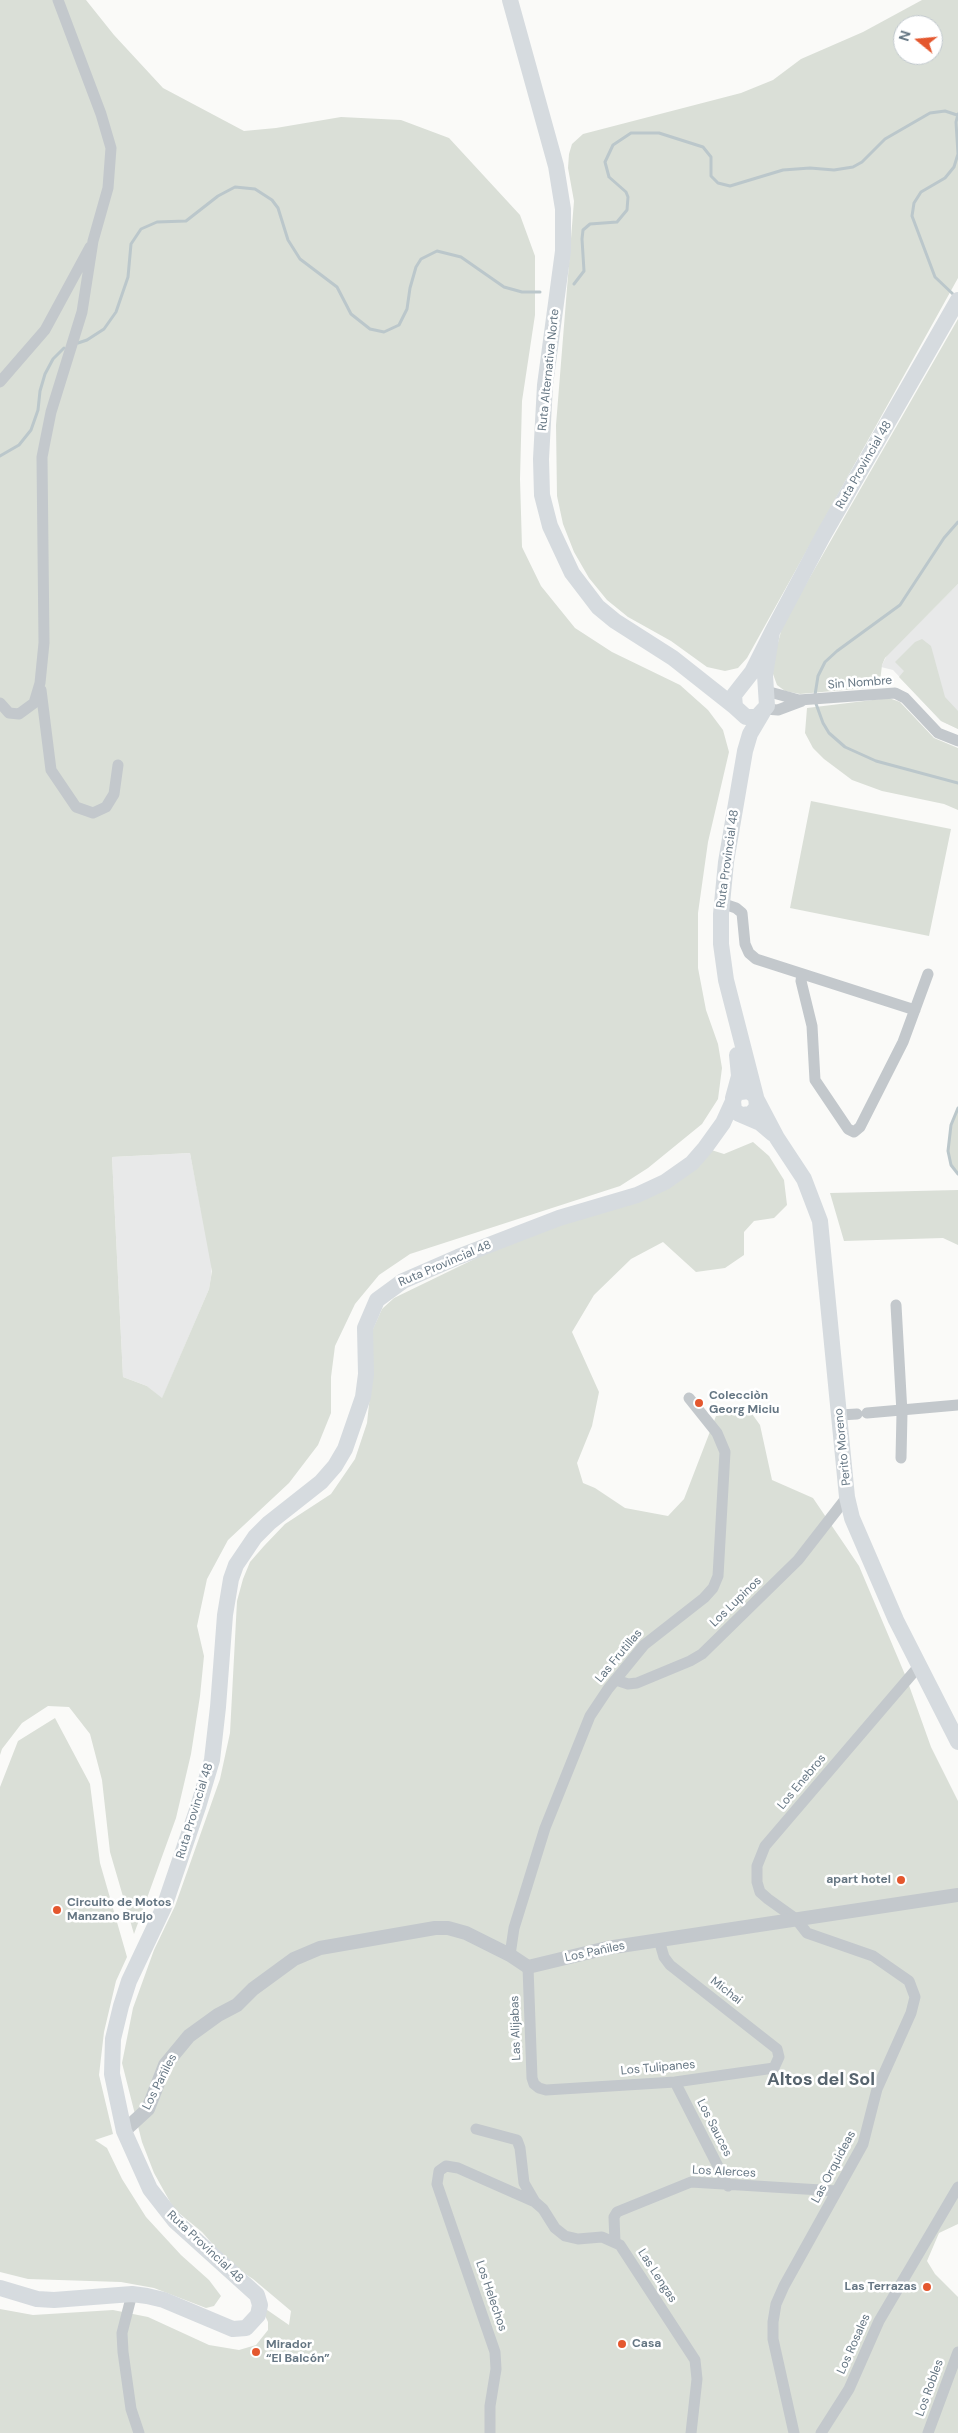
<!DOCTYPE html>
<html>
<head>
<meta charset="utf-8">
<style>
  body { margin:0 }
  #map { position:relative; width:958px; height:2433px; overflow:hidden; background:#fafaf8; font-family:"DM Sans",sans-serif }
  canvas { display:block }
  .north { position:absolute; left:893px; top:15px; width:50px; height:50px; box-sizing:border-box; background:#fff; border:1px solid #c1c8cd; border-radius:50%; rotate:287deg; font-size:14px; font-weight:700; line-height:20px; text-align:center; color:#657683 }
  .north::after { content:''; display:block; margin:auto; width:18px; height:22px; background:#e4572e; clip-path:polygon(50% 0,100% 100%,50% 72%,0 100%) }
</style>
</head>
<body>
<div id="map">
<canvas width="958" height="2433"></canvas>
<div class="north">N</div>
</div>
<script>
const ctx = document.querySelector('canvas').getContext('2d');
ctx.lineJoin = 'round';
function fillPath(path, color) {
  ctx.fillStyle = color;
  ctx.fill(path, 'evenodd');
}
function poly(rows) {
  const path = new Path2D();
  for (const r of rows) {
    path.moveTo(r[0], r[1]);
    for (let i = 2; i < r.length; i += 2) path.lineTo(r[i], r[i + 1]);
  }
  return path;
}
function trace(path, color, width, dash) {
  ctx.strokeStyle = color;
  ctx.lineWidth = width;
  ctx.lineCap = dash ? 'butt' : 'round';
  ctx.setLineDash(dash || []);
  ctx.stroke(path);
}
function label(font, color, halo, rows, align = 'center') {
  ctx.font = font + ' "DM Sans",sans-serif';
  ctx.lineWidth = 5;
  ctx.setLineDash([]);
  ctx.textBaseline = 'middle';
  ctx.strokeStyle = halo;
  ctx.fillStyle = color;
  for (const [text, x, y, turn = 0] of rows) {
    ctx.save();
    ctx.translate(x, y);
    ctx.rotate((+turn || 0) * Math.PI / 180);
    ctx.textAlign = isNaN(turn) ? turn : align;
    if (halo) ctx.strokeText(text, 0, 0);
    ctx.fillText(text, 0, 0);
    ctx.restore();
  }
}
fillPath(poly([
  [958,584,958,729,941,721,893,670,881,667,887,655],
  [190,1153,212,1265,211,1277,209,1289,162,1399,147,1386,123,1377,112,1157]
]), '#e8e9e9');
fillPath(poly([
  [0,0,86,0,114,35,163,88,244,131,276,128,341,117,401,120,449,138,520,215,535,256,535,315,522,401,520,479,522,547,541,586,575,628,612,652,680,685,708,710,723,730,729,752,708,842,698,913,698,968,706,1010,718,1044,722,1068,718,1099,702,1124,648,1168,620,1186,410,1254,379,1275,355,1304,335,1346,331,1377,331,1413,318,1445,289,1483,228,1540,207,1579,197,1626,204,1656,200,1696,191,1754,176,1818,134,1934,110,1852,102,1780,90,1734,69,1707,48,1706,22,1723,2,1749,0,1755],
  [190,1153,212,1271,209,1289,162,1398,147,1386,123,1377,112,1157],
  [922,0,958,0,958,278,747,658,738,668,725,671,707,667,671,641,628,617,607,600,589,578,574,552,563,524,557,496,556,425,574,201,568,168,569,154,572,144,583,134,741,93,773,80,801,59,863,32],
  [903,25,933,25,933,55,903,55],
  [958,319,958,584,885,658,882,665,880,682,877,687,800,694,785,691,777,685,773,674,773,661,783,624],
  [922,639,931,646,945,697,958,711,958,729,941,721,899,677,904,671,895,662,915,642],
  [889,698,900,702,934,738,958,748,958,810,944,804,882,791,852,780,824,759,813,748,805,733,807,708],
  [811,801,951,829,929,936,790,908],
  [958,1108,958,1174,951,1165,948,1151,951,1125],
  [753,1142,769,1156,784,1180,787,1205,774,1218,754,1221,744,1232,744,1255,725,1268,696,1272,663,1242,631,1259,594,1295,572,1332,599,1392,592,1426,577,1463,583,1483,595,1488,625,1508,668,1516,684,1499,716,1416,750,1411,760,1425,772,1480,813,1498,859,1566,906,1677,931,1747,958,1801,958,2224,939,2233,927,2261,935,2274,958,2297,958,2433,0,2433,0,2309,33,2315,113,2310,148,2317,209,2345,239,2350,256,2345,268,2330,268,2322,260,2305,289,2325,291,2311,253,2279,230,2264,202,2232,174,2209,154,2173,142,2142,122,2063,133,2008,154,1950,175,1906,220,1779,230,1733,237,1601,243,1579,250,1562,264,1546,285,1524,331,1494,355,1459,367,1423,371,1386,372,1331,382,1309,394,1298,559,1218,634,1200,705,1148,724,1154],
  [958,1190,958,1245,943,1238,844,1241,830,1193],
  [55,1718,90,1784,100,1863,127,1957,116,1981,104,2032,99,2075,113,2134,95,2140,107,2148,122,2179,146,2217,181,2255,209,2280,221,2296,214,2306,206,2308,154,2288,121,2282,28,2279,0,2272,0,1787,18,1741]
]), '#dadfd7');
trace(poly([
  [574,284,584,271,582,239,583,230,590,224,617,222,627,210,628,197,626,192,609,177,605,162,613,145,631,133,659,133,703,147,711,157,711,176,718,183,730,186,783,170,810,168,834,170,853,167,862,162,885,139,930,113,945,111,957,115],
  [955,296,935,277,912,216,914,203,921,192,945,178,954,167,958,154,956,122,958,114],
  [78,343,87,340,104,329,116,312,128,277,131,244,141,229,157,222,186,221,218,196,235,187,255,189,272,200,278,208,288,240,300,259,337,287,351,314,370,329,384,332,399,325,407,309,410,288,416,267,421,259,437,251,461,257,504,287,522,292,540,292],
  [0,456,19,445,31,430,38,410,40,391,45,374,53,359,64,348],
  [815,695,818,676,825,662,837,651,900,605,944,538,958,522],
  [815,701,823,723,829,733,845,747,876,761,958,783],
  [958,1108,951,1125,948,1151,951,1165,958,1174]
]), '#bbc7cb', 3);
trace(poly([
  [0,382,45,330,90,247],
  [41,690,51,770,76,807,93,813,106,807,114,794,118,765],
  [766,691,799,700,895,693,905,698,938,733,958,741],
  [0,703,9,713,19,714,34,703,40,683,44,643,42,457,51,412,82,312,93,241,108,188,111,148,101,114,58,0],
  [765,709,778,710,802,701],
  [721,903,736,908,742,913,745,944,749,953,756,959,915,1010],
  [802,974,801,981,812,1026,815,1080,848,1129,854,1132,860,1127,903,1042,928,974],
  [896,1305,902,1413,901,1458],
  [867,1413,958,1405],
  [840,1415,857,1414],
  [616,1680,628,1684,637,1683,690,1661,702,1654,798,1560,847,1497],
  [510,1955,514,1928,545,1828,590,1716,608,1689,644,1645,704,1598,713,1588,718,1576,725,1452,717,1433,689,1398],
  [528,1967,532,2078,534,2084,539,2088,546,2090,675,2082,774,2068,779,2057,777,2049,670,1965,664,1957,659,1940],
  [675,2082,728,2186],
  [476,2129,517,2140,520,2148,524,2183,535,2202],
  [615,2242,614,2217,617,2212,691,2182,837,2191],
  [132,2294,122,2333,123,2352,131,2409,139,2433],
  [490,2433,490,2406,496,2369,495,2352,437,2184,439,2171,446,2166,458,2168,535,2202,543,2209,555,2228,565,2236,578,2239,602,2237,620,2245,695,2360,697,2379,691,2433],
  [794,2433,773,2339,773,2322,776,2304,784,2286,863,2144,877,2089,911,2013,915,1997,909,1981,873,1956,807,1933,796,1919,768,1899,760,1892,757,1882,757,1866,765,1846,919,1666],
  [821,2433,849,2389,879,2321,958,2187],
  [928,2433,958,2352]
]), '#c3c8cc', 11);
trace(poly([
  [124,2131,148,2109,165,2065,189,2036,218,2015,237,2005,253,1989,294,1959,320,1948,435,1928,448,1928,466,1933,510,1955,528,1967,607,1948,958,1895]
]), '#c3c8cc', 14);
trace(poly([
  [510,0,556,166,563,209,563,251,545,385,541,459,542,495,550,526,572,573,598,607,615,621,673,658,735,707],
  [772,632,765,675,767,706,757,717,746,717,735,707,734,695,752,672,772,632,823,536,958,300],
  [756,1097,726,980,721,944,721,914,726,862,745,751,750,734,763,712],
  [733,1098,739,1076,737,1055],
  [757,1100,777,1138,804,1179,820,1221,847,1497,852,1518,896,1620,958,1742],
  [742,1115,751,1114,757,1107,756,1097,749,1091,740,1092,735,1095,733,1101,734,1110,739,1114,760,1123,773,1134],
  [0,2288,37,2299,54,2300,132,2294,147,2296,164,2300,233,2329,246,2328,258,2315,260,2305,257,2295,175,2221,150,2189,124,2131,112,2074,113,2039,121,2006,129,1981,164,1907,198,1807,212,1760,218,1707,225,1615,231,1579,236,1565,255,1537,269,1523,321,1482,335,1466,345,1449,363,1397,366,1374,365,1328,377,1300,403,1281,458,1257,559,1218,637,1195,665,1182,692,1163,705,1148,723,1123,733,1101]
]), '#d6dbdf', 16);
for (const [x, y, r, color] of [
  [699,1403,5,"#e4572e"],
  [901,1880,5,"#e4572e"],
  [57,1910,5,"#e4572e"],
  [927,2287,5,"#e4572e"],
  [622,2344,5,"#e4572e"],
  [256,2352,5,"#e4572e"]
]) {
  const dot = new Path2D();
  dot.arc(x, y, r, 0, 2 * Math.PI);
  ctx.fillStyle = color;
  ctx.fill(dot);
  trace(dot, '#fff', 2);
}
label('12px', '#657683', '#fff', [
  ["Ruta Alternativa Norte",549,370,-84],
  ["Ruta Provincial 48",864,465,-60],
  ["Sin Nombre",860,683,-4],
  ["Ruta Provincial 48",728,859,-82],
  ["Ruta Provincial 48",445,1264,-23],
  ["Perito Moreno",843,1447,-96],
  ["Los Lupinos",736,1602,-44],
  ["Las Frutillas",619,1656,-50],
  ["Los Enebros",802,1782,-50],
  ["Ruta Provincial 48",195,1811,-73],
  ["Los Pañiles",595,1952,-12],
  ["Michai",726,1991,38],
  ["Las Alijabas",516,2028,-92],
  ["Los Tulipanes",658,2068,-5],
  ["Los Pañiles",160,2082,-63],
  ["Los Sauces",714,2128,63],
  ["Las Orquideas",834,2167,-62],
  ["Los Alerces",724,2172,3],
  ["Ruta Provincial 48",205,2247,43],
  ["Las Lengas",657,2276,57],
  ["Los Helechos",491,2296,71],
  ["Los Rosales",854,2344,-66],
  ["Los Robles",930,2388,-70]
]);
label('bold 12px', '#657683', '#fff', [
  ["Colecciòn",709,1396],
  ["Georg Miciu",709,1410],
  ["apart hotel",891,1880,"right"],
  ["Circuito de Motos",67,1903],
  ["Manzano Brujo",67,1917],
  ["Las Terrazas",917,2287,"right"],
  ["Casa",632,2344],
  ["Mirador",266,2345],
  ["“El Balcón”",266,2359]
], 'left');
label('bold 18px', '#57646e', '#fff', [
  ["Altos del Sol",821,2080]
]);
</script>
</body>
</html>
